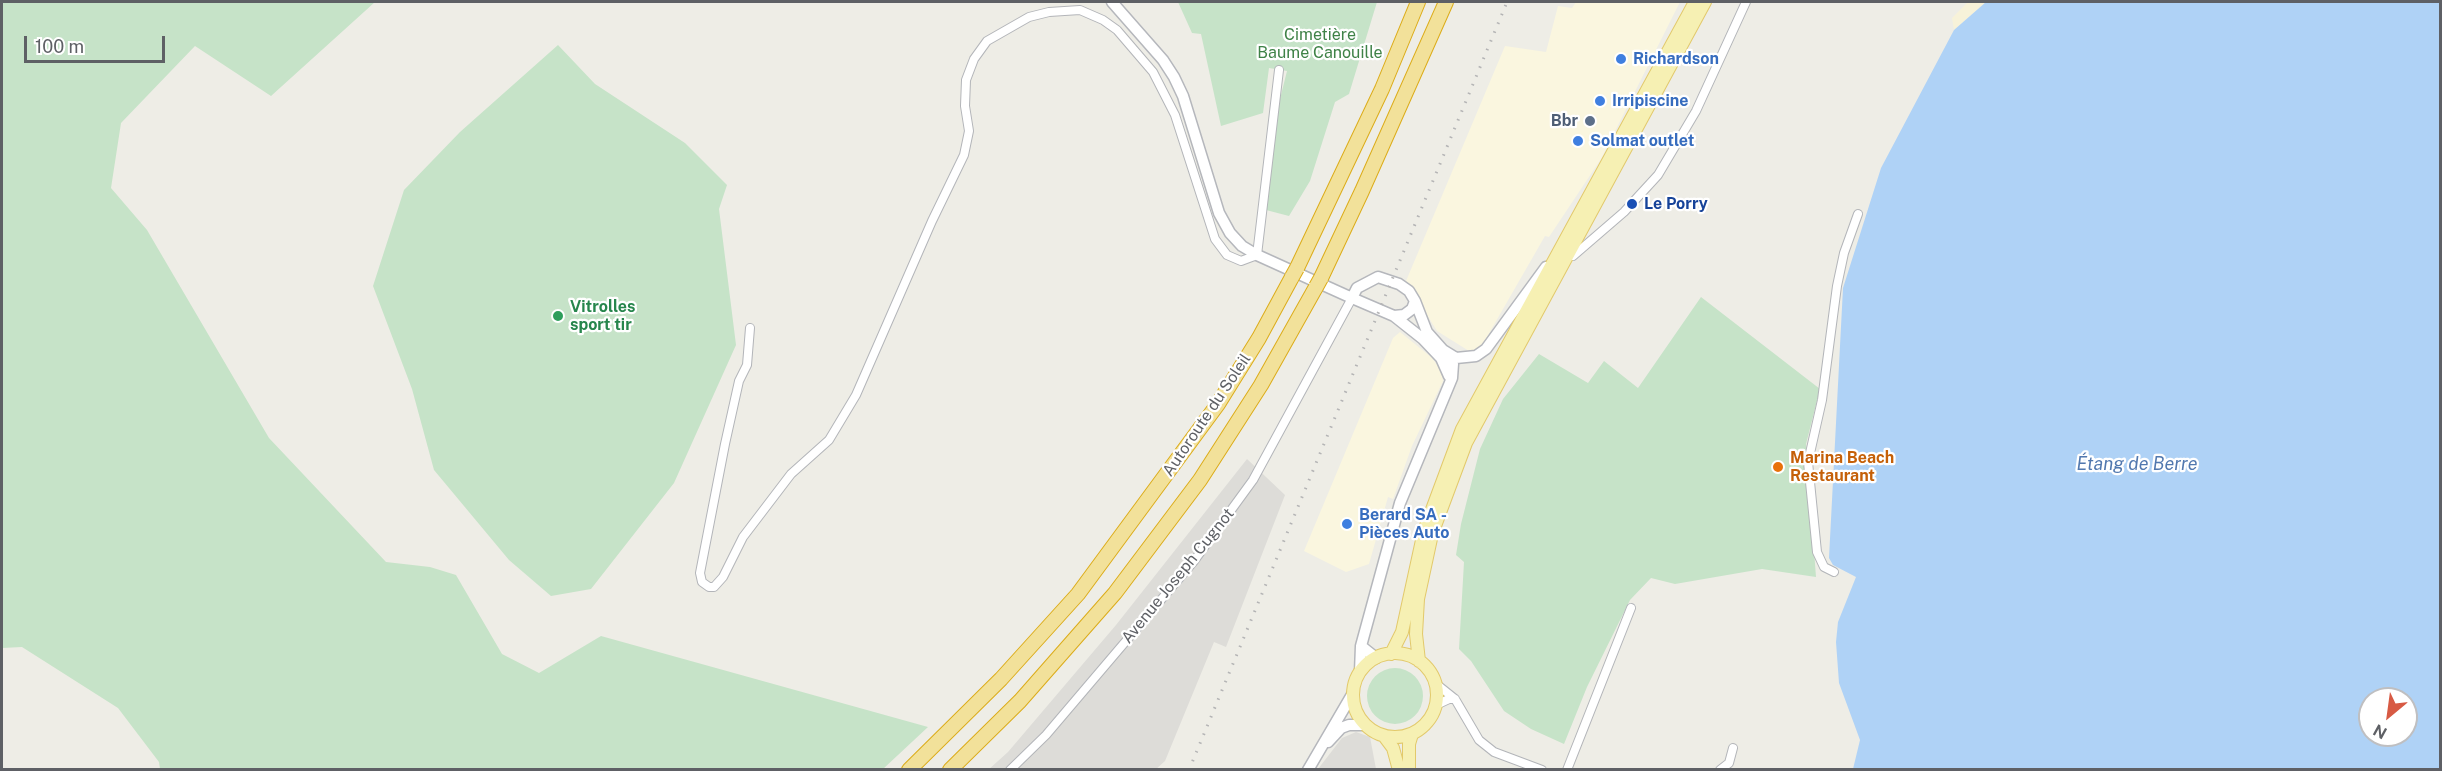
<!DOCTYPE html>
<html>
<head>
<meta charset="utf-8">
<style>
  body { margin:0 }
  #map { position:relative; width:2442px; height:771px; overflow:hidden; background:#eeede6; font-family:"Public Sans",sans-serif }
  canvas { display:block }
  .frame { position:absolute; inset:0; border:3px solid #5e6065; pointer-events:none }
  .north { position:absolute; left:2358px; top:687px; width:60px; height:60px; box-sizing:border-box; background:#fff; border:2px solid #bfbfc1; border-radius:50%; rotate:209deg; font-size:16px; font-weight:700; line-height:24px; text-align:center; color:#5e6065 }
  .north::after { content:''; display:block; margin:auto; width:21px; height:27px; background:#d75a44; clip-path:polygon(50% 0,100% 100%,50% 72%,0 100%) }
  .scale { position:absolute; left:24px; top:36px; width:141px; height:27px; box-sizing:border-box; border:3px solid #5e6065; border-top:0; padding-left:8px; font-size:18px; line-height:21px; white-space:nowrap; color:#5e6065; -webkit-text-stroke:4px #fff; paint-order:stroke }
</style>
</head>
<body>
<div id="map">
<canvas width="2442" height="771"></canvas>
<div class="frame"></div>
<div class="north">N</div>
<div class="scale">100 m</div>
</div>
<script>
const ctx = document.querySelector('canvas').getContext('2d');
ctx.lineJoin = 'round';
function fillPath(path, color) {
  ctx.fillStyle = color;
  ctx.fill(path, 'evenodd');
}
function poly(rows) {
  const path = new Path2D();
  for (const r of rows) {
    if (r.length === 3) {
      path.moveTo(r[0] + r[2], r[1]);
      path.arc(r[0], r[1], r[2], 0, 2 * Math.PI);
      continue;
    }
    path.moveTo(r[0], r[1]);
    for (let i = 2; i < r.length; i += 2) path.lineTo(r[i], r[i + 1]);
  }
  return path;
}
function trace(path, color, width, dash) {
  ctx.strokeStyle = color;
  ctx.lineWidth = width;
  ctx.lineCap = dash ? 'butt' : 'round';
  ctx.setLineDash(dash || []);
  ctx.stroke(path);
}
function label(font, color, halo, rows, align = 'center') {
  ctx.font = font + ' "Public Sans",sans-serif';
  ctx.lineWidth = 4.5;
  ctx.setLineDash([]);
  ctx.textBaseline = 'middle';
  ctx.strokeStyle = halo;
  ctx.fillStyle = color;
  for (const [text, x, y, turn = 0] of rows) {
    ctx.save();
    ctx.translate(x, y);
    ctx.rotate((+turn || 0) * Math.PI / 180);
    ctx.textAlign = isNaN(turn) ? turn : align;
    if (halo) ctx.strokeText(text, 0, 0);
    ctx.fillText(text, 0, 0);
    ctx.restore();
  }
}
fillPath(poly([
  [1576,2,1680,2,1601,159,1549,237,1545,236,1480,349,1469,351,1437,331,1406,281,1505,46,1546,52,1558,6,1572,8],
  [1400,332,1431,357,1441,370,1443,381,1412,446,1393,499,1388,497,1369,564,1346,572,1304,551,1393,338]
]), '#faf6df');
fillPath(poly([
  [1247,459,1285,495,1226,647,1214,642,1165,761,1155,770,988,770,1008,752,1116,625],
  [1356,732,1370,737,1376,769,1318,769,1342,738]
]), '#dddcd8');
fillPath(poly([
  [2,2,375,2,271,96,195,46,121,123,111,188,147,230,269,438,386,562,430,567,456,575,502,654,539,673,601,636,928,727,883,769,160,769,159,762,118,708,22,647,2,648],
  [1178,2,1377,2,1349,94,1335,102,1310,181,1289,216,1266,210,1280,99,1287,71,1269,68,1263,113,1221,126,1201,34,1192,33],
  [558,45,595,84,685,143,727,185,719,209,736,345,674,483,591,589,551,596,509,560,434,470,412,389,373,286,404,190,460,132],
  [1701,297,1820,389,1806,444,1816,577,1762,569,1675,584,1651,578,1630,600,1587,687,1564,744,1531,729,1504,711,1471,661,1459,649,1464,562,1456,555,1461,524,1480,449,1503,399,1539,354,1588,383,1604,361,1638,388],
  [1395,696,28]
]), '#c6e3c8');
fillPath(poly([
  [1968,2,1986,2,1954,30,1952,18]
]), '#f7f2d9');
fillPath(poly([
  [1986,2,2440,2,2440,769,1853,769,1860,740,1839,683,1836,642,1838,622,1856,577,1833,565,1829,558,1843,288,1881,168,1954,30],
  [2370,699,2406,699,2406,735,2370,735]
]), '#afd2f6');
const street = poly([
  [1573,256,1624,212,1658,175,1696,111,1746,2],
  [750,328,747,365,739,381,725,444,700,573,702,582,709,587,714,587,723,577,743,537,791,474,829,440,856,395,932,221,964,155,969,131,965,106,966,80,974,59,987,41,1029,17,1049,12,1080,10,1103,20,1117,30,1153,72,1175,115,1215,239,1227,255,1241,261,1257,255,1279,70],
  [1834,572,1824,567,1817,552,1808,462,1822,400,1837,286,1844,253,1858,214],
  [1435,683,1455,699,1479,740,1494,752,1542,770],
  [1436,705,1449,699,1455,699],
  [1010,770,1046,735,1194,561,1253,480,1352,298],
  [1567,770,1631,608],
  [1720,770,1729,763,1733,748]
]);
const secondary = poly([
  [1112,2,1163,60,1174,77,1183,96,1219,213,1230,233,1242,246,1257,255,1352,298],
  [1415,301,1427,332,1443,350,1456,358,1476,356,1486,349,1546,267],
  [1394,316,1404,315,1412,309,1415,301,1409,291,1399,284,1378,277,1357,288,1352,298,1394,316,1423,339,1441,358,1449,376],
  [1361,646,1376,658],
  [1360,672,1361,646,1400,503,1452,378,1453,364,1449,355],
  [1328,742,1341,728,1349,725,1366,725],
  [1308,770,1353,693]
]);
const primary = poly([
  [1395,695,42],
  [1391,654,1402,632,1424,531,1462,429,1695,2],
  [1419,661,1416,634,1418,599,1432,534,1466,443,1705,2],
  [1384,736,1393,748,1399,770],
  [1409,770,1409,744,1412,734]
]);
const highway = poly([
  [1297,268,1382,89,1418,2],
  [1321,278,1362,191,1446,2],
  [909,770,1001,679,1078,594,1218,404,1259,338,1292,277],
  [950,770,1020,701,1115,593,1200,480,1261,385,1316,287]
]);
trace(street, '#b3b5b9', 10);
trace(secondary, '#b5b7bc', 13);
trace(primary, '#e2c96b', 14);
trace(highway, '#dcac19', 16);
trace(street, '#fff', 8);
trace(secondary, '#fff', 10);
trace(primary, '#f6f0b3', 12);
trace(highway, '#f2e19a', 14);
trace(poly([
  [1189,770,1507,2]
]), '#b4b4b5', 3, [1.5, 8]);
const highwayBridge = poly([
  [1292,277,1297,268],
  [1316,287,1321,278]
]);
trace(highwayBridge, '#dcac19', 16, []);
trace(highwayBridge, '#f2e19a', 14);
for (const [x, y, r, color] of [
  [1621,59,6,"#3f7fe0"],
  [1600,101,6,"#3f7fe0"],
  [1590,121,6,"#5c6f8a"],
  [1578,141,6,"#3f7fe0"],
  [1632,204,6,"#1a4fb4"],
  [558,316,6,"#2e9e5b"],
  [1778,467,6,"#e8710a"],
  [1347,524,6,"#3f7fe0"]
]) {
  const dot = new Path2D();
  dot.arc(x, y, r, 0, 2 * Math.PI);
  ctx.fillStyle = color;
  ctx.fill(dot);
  trace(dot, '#fff', 2);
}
label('16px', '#3f8247', '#fff', [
  ["Cimetière",1320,35],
  ["Baume Canouille",1320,53]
]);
label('bold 16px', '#366cbe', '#fff', [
  ["Richardson",1633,59],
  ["Irripiscine",1612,101],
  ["Solmat outlet",1590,141],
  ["Berard SA -",1359,515],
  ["Pièces Auto",1359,533]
], 'left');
label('bold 16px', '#4e5e75', '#fff', [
  ["Bbr",1578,121]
], 'right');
label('bold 16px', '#164399', '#fff', [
  ["Le Porry",1644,204]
], 'left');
label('bold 16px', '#27864d', '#fff', [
  ["Vitrolles",570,307],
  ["sport tir",570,325]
], 'left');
label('16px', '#5e6065', '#fff', [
  ["Autoroute du Soleil",1207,415,-56],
  ["Avenue Joseph Cugnot",1178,576,-51]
]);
label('bold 16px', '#c56008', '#fff', [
  ["Marina Beach",1790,458],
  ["Restaurant",1790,476]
], 'left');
label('italic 18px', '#5178af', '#fff', [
  ["Étang de Berre",2137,464]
]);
</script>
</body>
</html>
